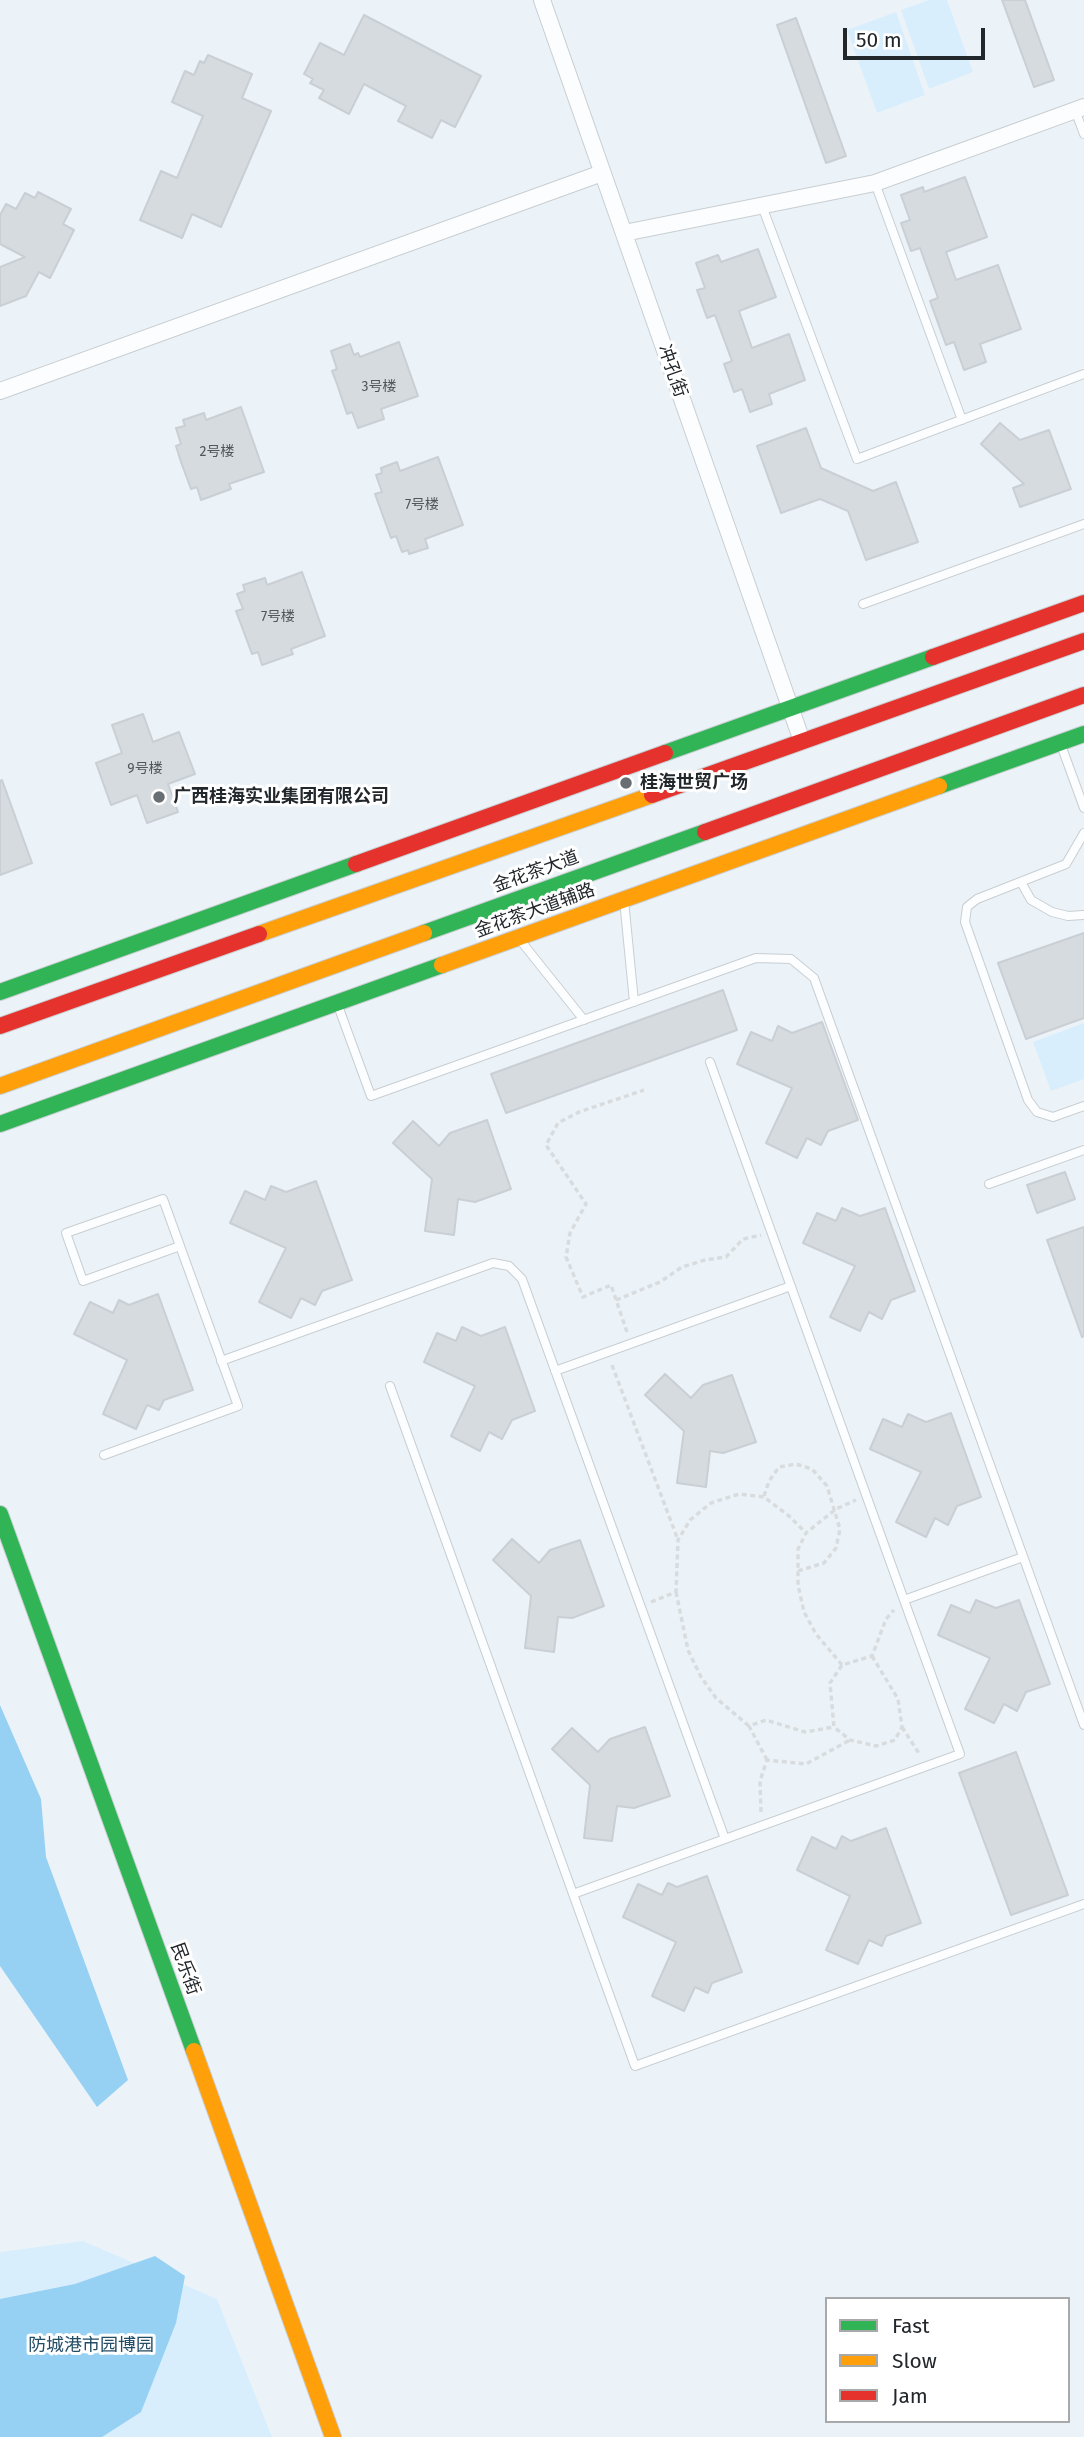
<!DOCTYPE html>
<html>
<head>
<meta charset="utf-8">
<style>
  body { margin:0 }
  #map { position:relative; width:1084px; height:2437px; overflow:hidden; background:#ecf3f8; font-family:"Fira Sans",sans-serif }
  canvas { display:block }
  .legend { position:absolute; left:825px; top:2297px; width:245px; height:126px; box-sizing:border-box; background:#fff; border:2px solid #a7a9aa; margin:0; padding:9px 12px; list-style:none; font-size:21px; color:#22272b }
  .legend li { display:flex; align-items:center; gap:14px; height:35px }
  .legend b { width:35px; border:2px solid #a7a9aa }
  .scale { position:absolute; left:843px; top:28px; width:142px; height:32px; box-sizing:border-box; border:4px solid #22272b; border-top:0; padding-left:9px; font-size:21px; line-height:24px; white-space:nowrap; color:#22272b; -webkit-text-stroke:5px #fff; paint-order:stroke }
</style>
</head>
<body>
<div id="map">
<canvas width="1084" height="2437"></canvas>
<ul class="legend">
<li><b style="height:9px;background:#30b455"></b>Fast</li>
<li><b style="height:9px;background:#ff9f0a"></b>Slow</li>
<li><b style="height:9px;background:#e5322d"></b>Jam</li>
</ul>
<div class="scale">50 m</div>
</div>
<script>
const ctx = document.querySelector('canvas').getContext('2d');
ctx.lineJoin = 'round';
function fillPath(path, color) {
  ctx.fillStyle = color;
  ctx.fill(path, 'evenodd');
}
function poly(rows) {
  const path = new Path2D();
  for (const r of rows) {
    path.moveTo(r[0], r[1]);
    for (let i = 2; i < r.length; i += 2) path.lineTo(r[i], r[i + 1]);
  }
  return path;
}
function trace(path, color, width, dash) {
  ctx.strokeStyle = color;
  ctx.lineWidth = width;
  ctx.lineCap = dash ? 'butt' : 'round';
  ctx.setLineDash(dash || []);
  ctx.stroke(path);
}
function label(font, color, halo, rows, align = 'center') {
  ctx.font = font + ' "Fira Sans","Noto Sans SC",sans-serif';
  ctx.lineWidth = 6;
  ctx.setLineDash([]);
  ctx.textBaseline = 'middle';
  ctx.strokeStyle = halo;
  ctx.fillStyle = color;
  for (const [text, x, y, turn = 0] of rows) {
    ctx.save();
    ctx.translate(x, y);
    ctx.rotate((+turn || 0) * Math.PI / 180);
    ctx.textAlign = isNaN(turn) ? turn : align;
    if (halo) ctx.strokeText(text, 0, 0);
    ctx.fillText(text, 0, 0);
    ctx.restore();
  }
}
fillPath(poly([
  [929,0,947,0,973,72,929,89,901,10],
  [896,12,925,95,877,113,847,30],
  [1084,1023,1084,1079,1051,1091,1033,1042],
  [83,2241,217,2299,272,2437,0,2437,0,2252]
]), '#d8eefc');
fillPath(poly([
  [0,1705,41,1799,46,1857,128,2080,97,2107,0,1966],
  [155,2256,185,2276,176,2323,141,2412,102,2437,0,2437,0,2299,75,2284]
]), '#96d1f4');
const building = poly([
  [1002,0,1025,0,1054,80,1034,87,1002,0],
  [364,15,481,76,455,127,441,120,432,138,398,121,406,106,364,84,349,114,319,98,324,90,310,83,313,79,304,74,320,43,344,55,364,15],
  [796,18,846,156,826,163,777,25,796,18],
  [208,55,252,74,242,98,271,111,221,227,192,214,182,238,140,220,161,171,177,178,203,116,172,102,185,71,194,75,200,61,204,63,208,55],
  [965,177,987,237,946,252,956,280,998,265,1021,329,980,344,986,362,964,370,954,342,946,345,930,301,938,298,920,248,911,251,901,223,910,220,901,195,923,187,924,192,965,177],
  [38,192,71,209,63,224,74,230,50,278,39,272,26,296,0,306,0,267,25,257,0,244,0,215,6,204,16,209,25,193,35,198,38,192],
  [758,249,776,297,739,311,752,348,789,334,805,380,769,394,772,404,750,412,742,389,734,392,724,364,732,361,715,315,707,318,697,290,705,288,696,263,718,255,721,262,758,249],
  [399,342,418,396,381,409,384,419,358,428,352,412,347,414,337,384,332,371,337,369,331,351,350,344,354,355,358,353,360,357,399,342],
  [241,407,264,472,229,484,231,489,201,500,197,487,191,489,181,462,176,446,181,444,176,428,185,426,183,420,204,413,206,420,241,407],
  [1000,423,1020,440,1049,430,1071,489,1020,507,1013,488,1024,484,981,444,1000,423],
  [806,428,821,468,873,491,896,482,918,542,866,560,848,511,820,499,781,513,757,446,806,428],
  [438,457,463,525,425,539,428,548,409,554,408,550,402,552,396,536,391,538,375,494,382,492,376,475,382,473,381,468,397,462,400,471,438,457],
  [302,572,325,636,291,649,293,654,262,665,258,652,252,654,236,611,243,609,237,594,245,591,243,585,265,578,267,585,302,572],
  [143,714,153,742,179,732,195,774,168,784,178,812,147,823,137,795,111,805,96,763,122,753,112,725,143,714],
  [2,780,32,863,0,875,0,781,2,780],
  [1084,933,1084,1018,1026,1039,998,963,1084,933],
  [723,990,737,1030,506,1113,491,1074,723,990],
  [822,1022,858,1120,828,1131,821,1145,807,1138,797,1158,766,1143,792,1088,737,1064,751,1032,772,1041,778,1026,792,1033,822,1022],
  [487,1120,511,1189,475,1202,458,1199,454,1235,425,1231,432,1179,393,1143,413,1121,439,1146,450,1133,487,1120],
  [1065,1172,1075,1199,1037,1213,1027,1185,1065,1172],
  [316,1181,352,1280,322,1291,315,1305,301,1298,291,1318,259,1302,286,1248,230,1223,245,1191,265,1200,271,1186,286,1192,316,1181],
  [842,1208,860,1216,885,1208,915,1291,891,1300,882,1319,869,1312,860,1331,830,1317,855,1266,803,1243,817,1213,836,1221,842,1208],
  [1084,1227,1084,1336,1082,1337,1047,1240,1084,1227],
  [158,1294,193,1390,164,1400,159,1410,147,1405,136,1429,103,1414,127,1360,74,1334,90,1302,113,1313,119,1300,129,1305,158,1294],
  [462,1327,481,1336,505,1327,535,1411,512,1420,502,1439,489,1432,480,1451,451,1436,475,1386,424,1362,437,1333,456,1341,462,1327],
  [665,1374,691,1398,703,1385,732,1375,756,1442,723,1453,710,1451,706,1487,677,1483,684,1431,645,1395,665,1374],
  [951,1413,981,1497,957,1506,948,1525,935,1518,926,1537,896,1522,921,1472,870,1449,883,1419,902,1427,908,1414,926,1422,951,1413],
  [512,1539,539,1563,550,1550,580,1540,604,1606,572,1618,558,1617,554,1652,525,1648,531,1596,493,1560,512,1539],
  [976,1600,996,1608,1019,1600,1050,1684,1026,1692,1017,1711,1004,1704,994,1723,965,1709,990,1658,938,1635,951,1605,970,1613,976,1600],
  [645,1727,670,1796,634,1808,617,1806,612,1841,584,1838,590,1785,552,1749,572,1728,598,1752,610,1739,645,1727],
  [1016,1752,1068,1895,1011,1915,959,1773,1016,1752],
  [886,1828,921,1923,886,1936,882,1946,869,1940,858,1964,826,1950,850,1896,797,1870,812,1837,836,1849,842,1836,851,1841,886,1828],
  [707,1876,742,1972,712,1983,708,1993,695,1987,684,2011,652,1996,676,1942,623,1917,638,1884,662,1895,668,1883,677,1887,707,1876]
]);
fillPath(building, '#d6dbdf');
trace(building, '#c9cfd4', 2);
const lane = poly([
  [1075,110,1084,134],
  [875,183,962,420],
  [762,206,857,459,1084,374],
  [863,604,1084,524],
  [1061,745,1084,808],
  [1084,833,1066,864,977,899,967,907,965,922,1028,1100,1037,1112,1053,1117,1084,1106],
  [1021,882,1031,900,1052,912,1068,916,1083,915],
  [624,900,634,1002],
  [520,940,584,1020],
  [337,1003,371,1096,756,958,791,959,814,978,1084,1725],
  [710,1062,904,1600],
  [989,1184,1084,1150],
  [221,1361,493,1263,509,1266,522,1279,725,1839,573,1894],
  [555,1371,791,1286],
  [390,1386,635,2066,1084,1904],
  [104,1455,238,1406,180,1246,163,1199,66,1233,83,1281,180,1246],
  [725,1839,960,1754,904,1600,1023,1557]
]);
const street = poly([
  [542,0,802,741],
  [624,233,875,183,1084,107],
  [0,391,602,173]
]);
const fast = poly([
  [665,753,933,657],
  [939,786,1084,734],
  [424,933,705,832],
  [0,992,356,864],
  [0,1124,442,965],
  [0,1514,194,2051]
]);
const slow = poly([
  [259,934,652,795],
  [442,965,939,786],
  [0,1086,424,933],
  [194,2051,333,2437]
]);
const jam = poly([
  [933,657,1084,603],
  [652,795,1084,641],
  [705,832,1084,695],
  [356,864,665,753],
  [0,1026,259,934]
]);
trace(lane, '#c8ced2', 10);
trace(street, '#c8ced2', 18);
trace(fast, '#c8ced2', 18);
trace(slow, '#c8ced2', 18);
trace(jam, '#c8ced2', 18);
trace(poly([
  [616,1300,660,1282,682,1267,705,1260,726,1257,743,1239,761,1235],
  [627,1332,611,1285,583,1297,566,1257,570,1233,586,1204,546,1145,558,1123,579,1112,644,1090],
  [612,1365,678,1540],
  [764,1496,769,1481,779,1467,796,1464,812,1469,827,1486,840,1529,836,1548,824,1563,798,1571],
  [676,1592,688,1650,701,1677,716,1698,749,1726],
  [651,1602,676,1592,678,1540,690,1520,711,1503,739,1494,764,1497,789,1516,806,1533],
  [872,1656,898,1699,902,1727,895,1740,876,1746,850,1740,834,1727,830,1683,842,1665,872,1656,886,1619,894,1610],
  [842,1665,816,1634,804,1612,798,1585,798,1549,806,1533,836,1509,856,1500],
  [902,1727,920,1755],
  [767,1760,749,1726,766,1720,805,1732,834,1727],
  [761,1812,760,1781,767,1760,806,1764,850,1740]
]), '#d9dcde', 3.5, [5, 3.5]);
trace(lane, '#fcfdfe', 8);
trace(street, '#fcfdfe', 16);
trace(fast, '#30b455', 16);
trace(slow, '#ff9f0a', 16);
trace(jam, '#e5322d', 16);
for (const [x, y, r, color] of [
  [626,783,7,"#696e73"],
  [159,797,7,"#696e73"]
]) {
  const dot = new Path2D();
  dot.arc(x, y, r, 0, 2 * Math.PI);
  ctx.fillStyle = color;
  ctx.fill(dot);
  trace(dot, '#fff', 2.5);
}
label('14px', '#51565a', null, [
  ["3号楼",379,387],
  ["2号楼",217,452],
  ["7号楼",422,505],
  ["7号楼",278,617],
  ["9号楼",145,769]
]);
label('18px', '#22272b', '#fff', [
  ["冲孔街",672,371,71],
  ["金花茶大道",536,872,-20],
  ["金花茶大道辅路",535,911,-20],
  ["民乐街",185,1969,70]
]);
label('bold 18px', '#22272b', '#fff', [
  ["桂海世贸广场",640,783],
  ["广西桂海实业集团有限公司",173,797]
], 'left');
label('18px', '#234d66', '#fff', [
  ["防城港市园博园",91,2346]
]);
</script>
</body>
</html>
